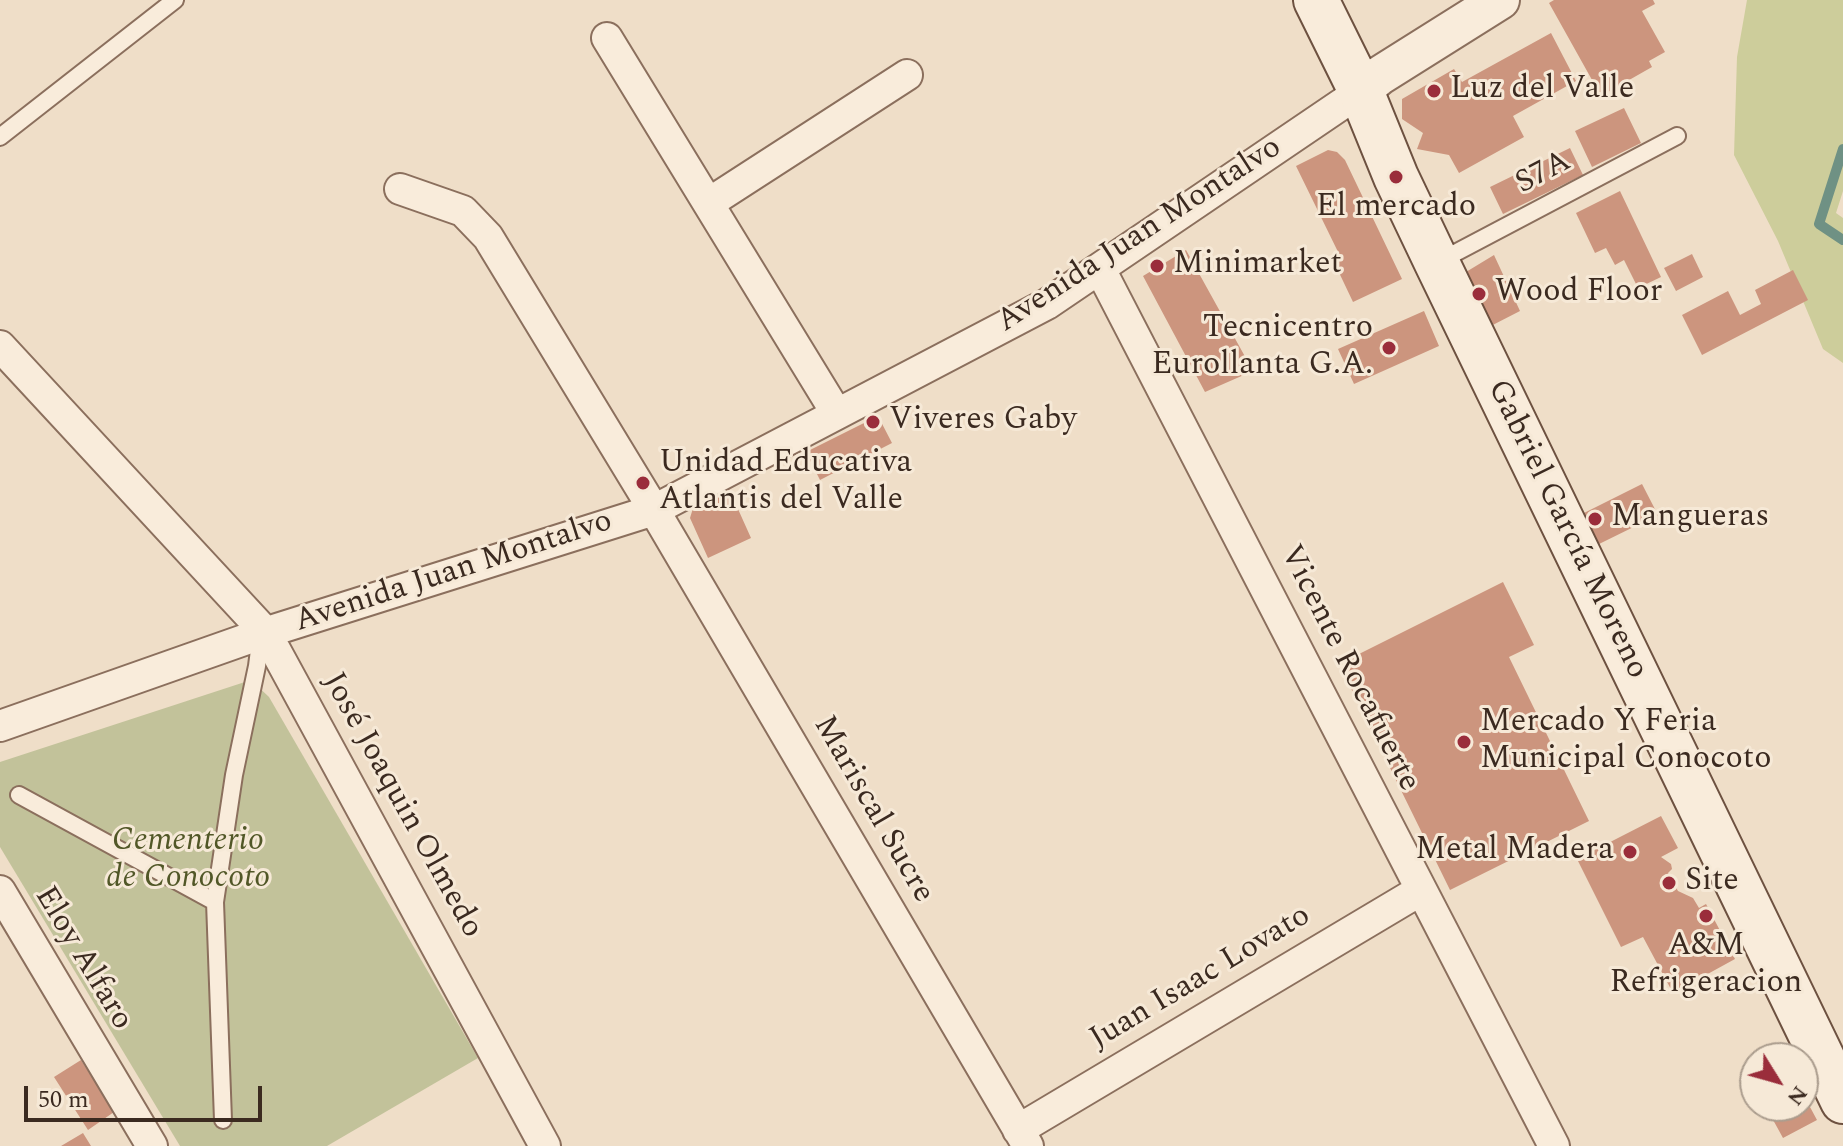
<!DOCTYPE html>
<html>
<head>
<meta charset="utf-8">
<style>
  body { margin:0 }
  #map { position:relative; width:1843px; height:1146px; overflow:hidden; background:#efdec8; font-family:Spectral,serif }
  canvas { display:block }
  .north { position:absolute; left:1739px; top:1042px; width:80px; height:80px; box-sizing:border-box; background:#f6e9d7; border:2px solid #ab9d8e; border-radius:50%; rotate:127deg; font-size:22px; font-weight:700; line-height:32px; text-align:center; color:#3b2a20 }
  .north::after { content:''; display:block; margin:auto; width:28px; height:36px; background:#9a2d3b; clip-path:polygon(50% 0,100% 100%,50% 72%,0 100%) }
  .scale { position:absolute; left:24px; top:1086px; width:238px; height:36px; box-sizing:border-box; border:4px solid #3b2a20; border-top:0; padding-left:10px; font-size:24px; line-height:28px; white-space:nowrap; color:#3b2a20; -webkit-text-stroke:6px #f6e9d7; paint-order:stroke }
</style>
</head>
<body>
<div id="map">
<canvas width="1843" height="1146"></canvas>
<div class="north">N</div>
<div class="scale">50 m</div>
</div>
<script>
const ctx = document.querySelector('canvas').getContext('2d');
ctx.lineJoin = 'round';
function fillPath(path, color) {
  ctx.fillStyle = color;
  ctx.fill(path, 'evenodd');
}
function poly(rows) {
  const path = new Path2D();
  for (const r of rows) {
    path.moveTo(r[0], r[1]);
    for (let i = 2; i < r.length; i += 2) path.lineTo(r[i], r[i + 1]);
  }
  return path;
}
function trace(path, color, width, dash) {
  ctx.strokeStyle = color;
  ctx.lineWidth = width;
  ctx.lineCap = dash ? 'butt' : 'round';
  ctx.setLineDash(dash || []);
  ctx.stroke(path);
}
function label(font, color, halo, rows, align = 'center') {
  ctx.font = font + ' Spectral,serif';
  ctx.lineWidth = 6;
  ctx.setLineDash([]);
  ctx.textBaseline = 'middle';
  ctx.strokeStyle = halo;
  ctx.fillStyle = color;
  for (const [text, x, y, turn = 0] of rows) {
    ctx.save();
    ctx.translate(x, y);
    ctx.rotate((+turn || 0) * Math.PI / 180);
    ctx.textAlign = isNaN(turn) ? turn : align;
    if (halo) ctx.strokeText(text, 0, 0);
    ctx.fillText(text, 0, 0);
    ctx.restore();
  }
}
fillPath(poly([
  [1747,0,1843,0,1843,191,1836,213,1843,218,1843,363,1823,349,1778,241,1734,155,1737,57]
]), '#cdcd9b');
fillPath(poly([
  [251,680,269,697,478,1058,327,1146,180,1146,0,847,0,762]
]), '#c2c29a');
trace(poly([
  [1843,149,1819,224,1843,240]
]), '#6f9184', 10);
fillPath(poly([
  [1554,0,1653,0,1655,4,1642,11,1665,52,1649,61,1652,67,1601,96,1549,3],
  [1551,33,1576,81,1513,116,1524,137,1459,173,1449,155,1417,149,1423,133,1402,119,1402,99,1454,69,1462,82],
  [1624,108,1641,143,1592,167,1575,131],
  [1570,148,1583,175,1503,214,1490,187],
  [1328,150,1337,152,1345,160,1402,279,1353,302,1334,262,1341,258,1296,166],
  [1620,191,1661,277,1638,288,1624,260,1615,265,1606,248,1595,253,1576,213],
  [1186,250,1253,371,1205,392,1143,276],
  [1692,254,1703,277,1676,291,1664,268],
  [1494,255,1520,311,1483,330,1463,280,1466,272],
  [1793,270,1808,300,1702,355,1682,315,1728,291,1740,315,1761,304,1755,290],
  [1424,311,1439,346,1354,384,1338,349],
  [878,416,892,443,820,480,806,452],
  [1642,484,1658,515,1595,546,1580,515],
  [729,489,751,538,708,558,690,518,694,505],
  [1503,582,1534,645,1509,657,1589,821,1450,890,1339,664],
  [1661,816,1678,848,1661,857,1671,864,1672,869,1668,873,1678,891,1693,898,1699,908,1706,904,1735,959,1673,993,1643,937,1621,947,1577,859],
  [81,1060,114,1112,88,1130,54,1077],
  [1803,1094,1817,1120,1783,1138,1766,1107,1803,1106],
  [83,1133,91,1146,61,1146]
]), '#cc957e');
const service = poly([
  [0,137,175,0],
  [1438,262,1677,136],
  [19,795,215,902],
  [223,1120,215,902,234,775,257,666,261,634]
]);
const minor = poly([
  [607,38,837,414],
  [400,189,463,211,488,237,654,510,1028,1146],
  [709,203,907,75],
  [1100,269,1554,1146],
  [0,346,266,633,545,1146],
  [0,726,261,634,654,510,1047,304,1361,91],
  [0,891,152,1146],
  [1018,1130,1421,890]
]);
const tertiary = poly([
  [1361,91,1379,76,1500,0]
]);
const secondary = poly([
  [1316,0,1361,91,1396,177,1437,263,1843,1101]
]);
trace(service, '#8b6f5d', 20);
trace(minor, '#8b6f5d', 34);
trace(tertiary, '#8b6f5d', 42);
trace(secondary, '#6d5140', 48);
trace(service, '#f9ecdb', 16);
trace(minor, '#f9ecdb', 30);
trace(tertiary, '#f9ecdb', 38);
trace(secondary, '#f9ecdb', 44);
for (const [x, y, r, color] of [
  [1434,91,8,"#9a2d3b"],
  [1396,177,8,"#9a2d3b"],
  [1157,266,8,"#9a2d3b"],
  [1479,294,8,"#9a2d3b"],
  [1389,348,8,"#9a2d3b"],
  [873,422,8,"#9a2d3b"],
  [643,483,8,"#9a2d3b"],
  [1595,519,8,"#9a2d3b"],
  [1464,742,8,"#9a2d3b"],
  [1630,852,8,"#9a2d3b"],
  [1669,883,8,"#9a2d3b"],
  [1706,916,8,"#9a2d3b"]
]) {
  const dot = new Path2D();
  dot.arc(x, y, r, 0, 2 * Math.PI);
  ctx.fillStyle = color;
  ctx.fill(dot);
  trace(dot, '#f6e9d7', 3);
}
label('32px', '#3b2a20', '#f6e9d7', [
  ["Luz del Valle",1450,91],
  ["El mercado",1396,209,"center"],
  ["Minimarket",1173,266],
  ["Wood Floor",1495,294],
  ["Tecnicentro",1373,330,"right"],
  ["Eurollanta G.A.",1373,367,"right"],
  ["Viveres Gaby",889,422],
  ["Unidad Educativa",659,465],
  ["Atlantis del Valle",659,502],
  ["Mangueras",1611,519],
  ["Mercado Y Feria",1480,724],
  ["Municipal Conocoto",1480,761],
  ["Metal Madera",1614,852,"right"],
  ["Site",1685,883],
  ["A&M",1706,948,"center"],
  ["Refrigeracion",1706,985,"center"]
], 'left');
label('32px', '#3b2a20', '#f6e9d7', [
  ["S7A",1544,174,-28],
  ["Avenida Juan Montalvo",1140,236,-33],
  ["Gabriel García Moreno",1566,530,64],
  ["Avenida Juan Montalvo",454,573,-18],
  ["Vicente Rocafuerte",1348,669,63],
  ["José Joaquin Olmedo",401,806,61],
  ["Mariscal Sucre",872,810,60],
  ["Eloy Alfaro",82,959,59],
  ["Juan Isaac Lovato",1201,979,-31]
]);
label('italic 32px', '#515727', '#f6e9d7', [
  ["Cementerio",188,843],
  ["de Conocoto",188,880]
]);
</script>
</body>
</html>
